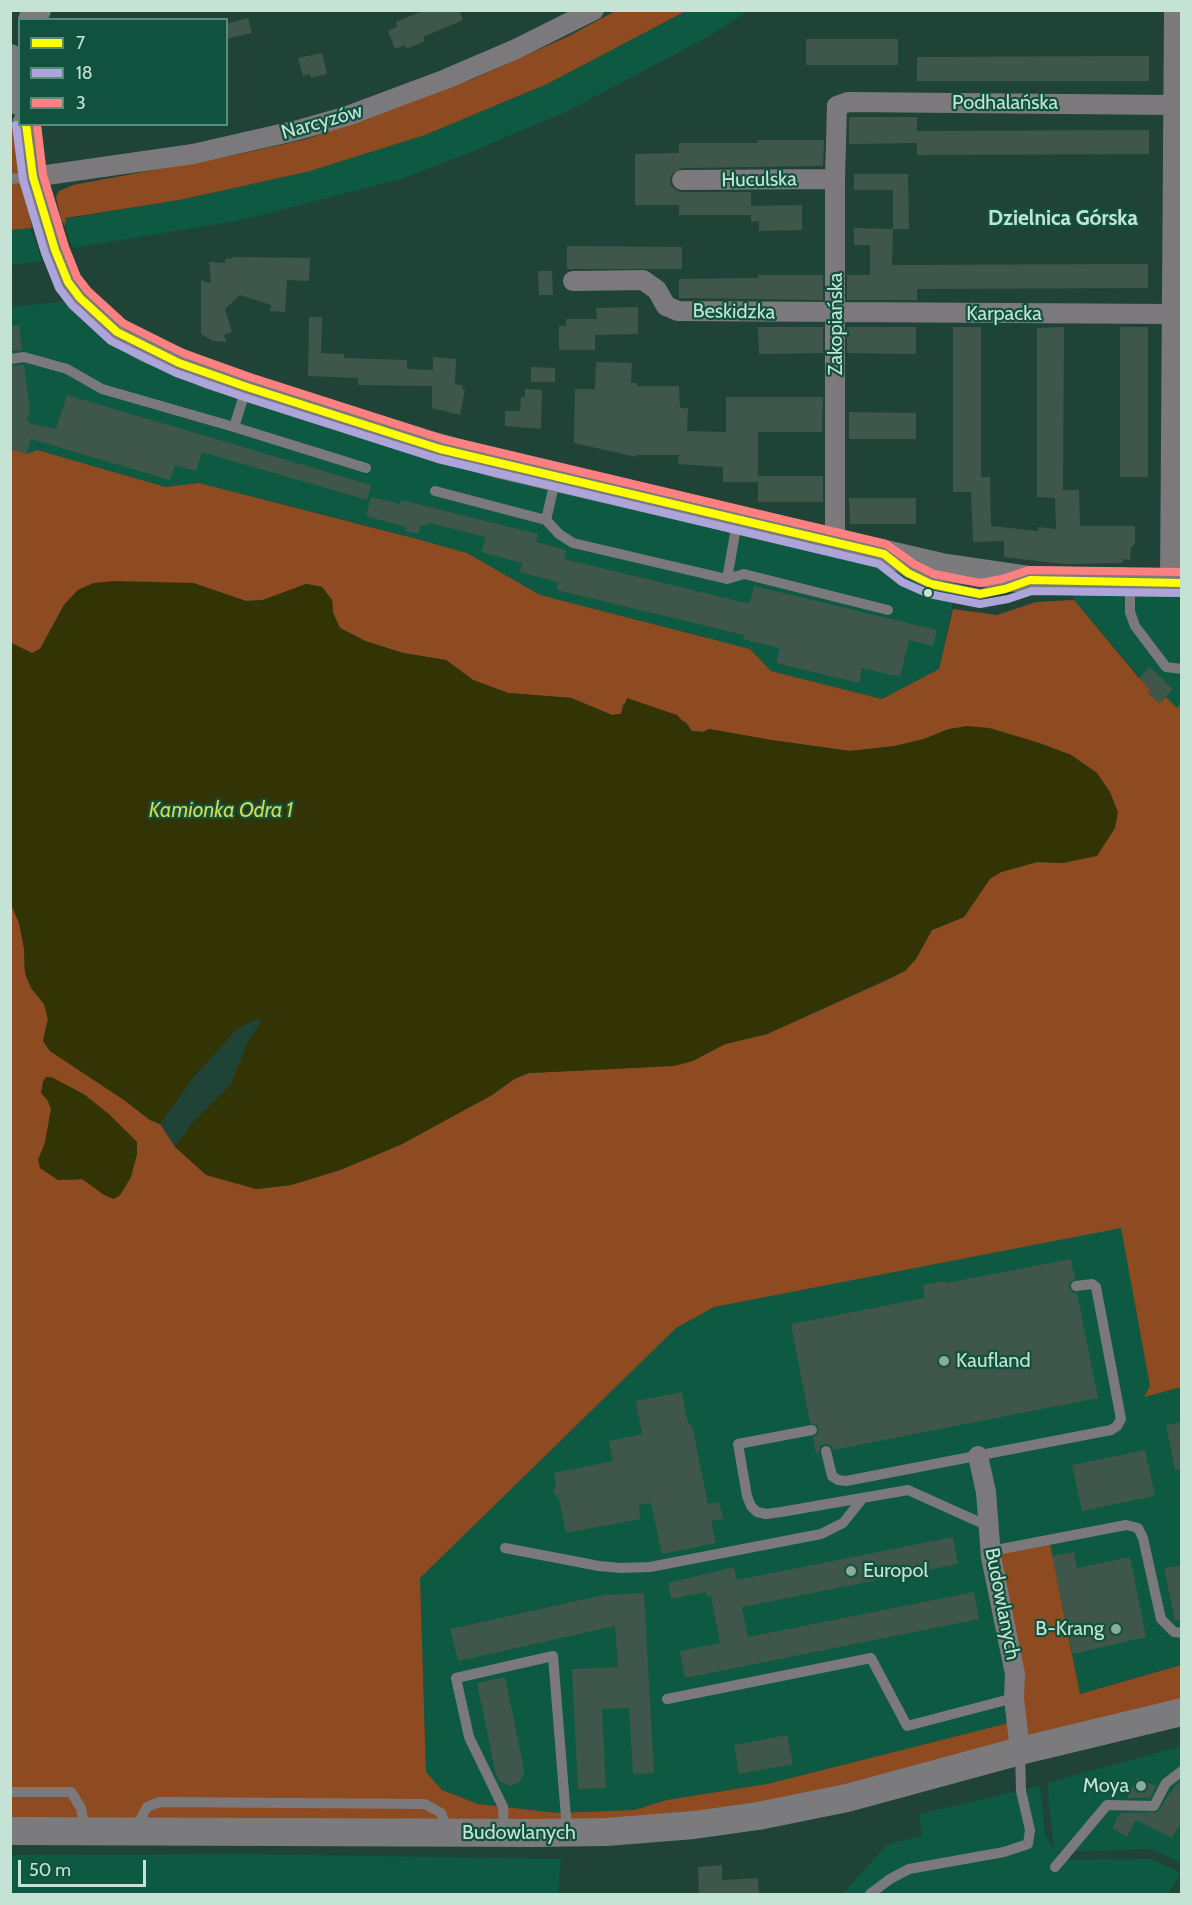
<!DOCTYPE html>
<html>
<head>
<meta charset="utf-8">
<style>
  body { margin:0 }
  #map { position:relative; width:1192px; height:1905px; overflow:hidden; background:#1f4337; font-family:Cabin,sans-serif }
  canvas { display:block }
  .frame { position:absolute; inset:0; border:12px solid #c5e3d5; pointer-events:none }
  .legend { position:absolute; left:18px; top:18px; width:210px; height:108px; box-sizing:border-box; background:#10523d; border:2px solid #588c7a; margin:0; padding:8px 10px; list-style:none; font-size:18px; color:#c5e3d5 }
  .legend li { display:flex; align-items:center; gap:12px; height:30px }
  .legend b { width:30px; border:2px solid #588c7a }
  .scale { position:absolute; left:18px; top:1860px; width:128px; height:27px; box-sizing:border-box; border:3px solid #c5e3d5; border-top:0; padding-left:8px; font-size:18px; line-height:21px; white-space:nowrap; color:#c5e3d5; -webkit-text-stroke:4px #10523d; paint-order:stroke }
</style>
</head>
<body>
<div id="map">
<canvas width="1192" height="1905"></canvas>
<div class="frame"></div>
<ul class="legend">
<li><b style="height:8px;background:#ff0"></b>7</li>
<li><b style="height:8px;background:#ada5d9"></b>18</li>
<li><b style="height:8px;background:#ff8080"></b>3</li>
</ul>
<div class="scale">50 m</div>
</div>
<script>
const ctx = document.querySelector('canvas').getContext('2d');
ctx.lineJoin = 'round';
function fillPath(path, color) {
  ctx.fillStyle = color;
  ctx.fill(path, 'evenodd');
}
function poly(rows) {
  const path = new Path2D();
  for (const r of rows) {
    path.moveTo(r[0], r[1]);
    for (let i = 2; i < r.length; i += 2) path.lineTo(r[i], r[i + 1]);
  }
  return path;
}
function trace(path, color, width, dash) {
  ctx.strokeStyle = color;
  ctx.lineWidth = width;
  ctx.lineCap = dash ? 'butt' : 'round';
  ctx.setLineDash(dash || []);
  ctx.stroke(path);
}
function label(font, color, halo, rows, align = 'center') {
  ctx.font = font + ' Cabin,sans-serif';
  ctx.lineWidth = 4.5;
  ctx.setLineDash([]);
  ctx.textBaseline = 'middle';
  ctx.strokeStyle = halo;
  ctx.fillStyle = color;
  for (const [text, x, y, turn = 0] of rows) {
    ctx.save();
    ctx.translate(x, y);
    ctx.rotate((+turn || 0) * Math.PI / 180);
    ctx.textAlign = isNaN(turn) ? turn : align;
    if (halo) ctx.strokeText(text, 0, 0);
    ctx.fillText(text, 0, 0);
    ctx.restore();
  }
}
fillPath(poly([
  [686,11,748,11,713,34,568,111,464,155,401,179,242,220,73,248,67,232,65,219,179,200,252,184,309,171,425,135,547,84],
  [32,228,31,230,42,261,11,265,11,230],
  [68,301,179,363,738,518,956,589,939,669,882,699,771,671,750,649,540,595,467,553,361,524,199,483,167,487,37,450,27,454,11,449,10,307],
  [1073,582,1181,583,1182,703,1177,708,1159,704,1148,692,1150,689,1074,600],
  [1121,1227,1150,1386,1145,1396,1181,1387,1181,1665,1080,1694,1049,1539,1015,1719,1005,1724,767,1784,680,1798,627,1811,558,1813,478,1804,442,1790,426,1772,420,1578,676,1327,714,1307],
  [1181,1746,1181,1863,1152,1849,1055,1852,1072,1860,1151,1859,1181,1873,1168,1894,842,1894,888,1844,922,1836,919,1814,1040,1786,1045,1834,1054,1850,1047,1783],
  [247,1854,561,1859,558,1894,11,1894,11,1855]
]), '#0d5942');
fillPath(poly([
  [615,11,686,11,547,84,425,135,310,171,252,184,179,200,66,218,65,226,61,219,56,197,59,191,73,185,235,155,307,139,473,79,569,36],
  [10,111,32,228,11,230,10,230],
  [11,449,27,454,37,450,166,487,199,483,417,539,467,553,540,595,750,649,771,671,882,699,939,669,953,609,997,615,1036,602,1074,600,1139,678,1150,689,1148,692,1159,703,1166,697,1177,708,1181,703,1181,1387,1144,1397,1150,1386,1121,1228,714,1307,676,1328,420,1578,426,1772,442,1790,478,1804,558,1813,634,1810,667,1800,767,1784,1005,1724,1015,1719,991,1557,1049,1539,1080,1694,1181,1665,1181,1712,758,1816,11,1831,10,902,19,923,24,948,25,973,31,988,44,1003,48,1019,43,1041,50,1051,124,1100,150,1120,160,1124,175,1147,256,1189,291,1185,340,1170,400,1145,492,1095,514,1079,529,1073,648,1067,710,1051,725,1044,767,1034,885,981,905,971,932,930,964,917,989,879,1001,872,1037,862,1063,863,1097,773,1071,755,1039,743,989,728,949,729,924,739,895,746,850,751,771,740,709,729,703,732,692,731,686,722,623,704,621,714,612,715,571,698,508,693,473,680,446,660,403,653,365,641,340,628,333,613,332,600,322,587,306,584,263,600,246,601,193,583,94,583,78,590,64,605,40,649,32,653,11,643],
  [47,1077,53,1078,85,1095,132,1137,131,1177,120,1195,114,1199,82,1179,69,1180,38,1160,45,1143,51,1109,48,1101]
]), '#8e4b21');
fillPath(poly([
  [114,581,193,583,246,601,263,600,306,584,322,587,332,600,333,613,340,628,365,641,403,653,446,660,473,680,508,693,571,698,612,715,621,714,627,698,677,715,692,731,703,732,709,729,771,740,850,751,895,746,924,739,949,729,967,726,989,728,1039,743,1071,755,1097,773,1110,792,1118,812,1115,828,1097,856,1063,863,1037,862,1001,872,990,879,964,917,932,930,916,959,905,971,767,1034,725,1044,693,1061,674,1066,529,1073,514,1079,492,1095,400,1145,340,1170,291,1185,256,1189,206,1175,175,1147,194,1121,231,1084,248,1041,261,1022,259,1018,237,1029,193,1078,160,1124,150,1120,124,1100,50,1051,43,1041,48,1019,44,1004,31,988,25,973,24,948,19,923,10,902,11,643,32,653,40,649,64,605,78,590,94,583],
  [46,1077,53,1078,85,1095,110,1115,137,1142,137,1154,131,1177,120,1195,114,1199,104,1195,82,1179,58,1180,40,1168,38,1160,45,1143,51,1109,48,1101,41,1093,43,1081]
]), '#323405');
fillPath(poly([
  [425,10,459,10,463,20,423,37,425,41,406,49,405,45,395,49,388,31,397,27,396,22],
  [248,18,252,33,226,39,226,24],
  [806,39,898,39,898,65,806,65],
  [322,53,327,74,311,78,310,74,303,76,298,58],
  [1149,56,1149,81,917,81,917,57],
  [849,117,917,117,917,131,1149,130,1149,154,917,155,917,143,849,144],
  [758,140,824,140,823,166,682,168,672,174,670,179,671,186,676,190,682,192,751,192,751,206,802,205,802,230,759,231,759,221,751,222,751,215,679,215,679,205,635,205,635,154,679,153,679,143,757,143],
  [854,174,908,174,909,229,893,229,893,190,854,190],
  [854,228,893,229,892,265,1148,264,1148,288,917,289,917,300,847,300,847,275,870,275,870,245,854,245],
  [567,246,682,247,682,269,567,269],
  [233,257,310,258,309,281,287,280,285,312,270,311,271,305,240,295,225,309,232,332,224,335,227,342,213,341,201,334,201,280,211,283,209,262,225,263,225,259,233,258],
  [538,271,552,271,553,295,539,295],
  [758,275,823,275,823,300,679,298,679,279,758,278],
  [638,307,638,334,595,335,595,350,559,350,559,326,566,326,566,319,597,319,596,308],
  [309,317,322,317,321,353,344,354,344,358,407,360,407,369,433,370,433,357,456,359,455,384,463,386,462,389,465,390,460,415,432,408,432,386,358,385,358,378,308,376],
  [19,325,22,350,10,351,10,326],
  [758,327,823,327,823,353,759,354],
  [847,327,916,327,916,354,847,353],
  [953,327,981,327,981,477,990,477,991,526,1038,531,1038,527,1056,529,1055,498,1037,497,1037,328,1064,327,1063,490,1079,490,1080,526,1135,526,1135,543,1131,548,1130,560,1123,559,1123,563,1064,564,1004,557,1004,541,973,542,971,492,953,492],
  [1120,327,1148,327,1148,477,1120,477],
  [596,362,632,363,631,383,637,383,637,386,679,386,680,408,688,408,687,431,726,432,726,397,823,397,822,432,758,432,758,476,823,476,823,502,758,502,758,482,723,482,723,467,678,464,679,455,636,455,636,457,574,443,575,389,595,389],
  [24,365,30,410,27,421,32,424,56,429,67,395,371,485,367,500,202,452,196,471,175,465,170,480,31,439,27,454,10,449,10,366],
  [531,367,555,368,555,382,531,382],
  [525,389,542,390,541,429,505,426,505,411,520,411,521,397,525,397],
  [849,412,916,413,916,439,849,439],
  [371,497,400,504,401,500,538,534,536,542,566,550,564,559,742,602,750,603,754,586,937,630,933,646,909,640,900,677,862,668,859,683,776,663,780,648,743,639,744,635,557,590,558,582,520,572,522,563,481,552,486,537,429,523,428,526,421,525,418,534,405,531,406,527,366,516],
  [849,498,916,498,916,524,850,524],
  [1150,667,1173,689,1159,704,1148,692,1150,689,1139,678],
  [1071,1259,1075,1279,1069,1283,1069,1287,1073,1293,1077,1293,1098,1398,833,1450,831,1445,825,1444,820,1446,819,1452,816,1453,813,1437,817,1435,819,1429,817,1425,810,1423,791,1324,925,1298,923,1285,945,1281,946,1283],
  [682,1392,688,1423,690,1423,693,1430,708,1504,719,1502,723,1519,711,1521,716,1543,662,1554,651,1503,639,1505,640,1519,566,1533,559,1499,553,1492,556,1483,554,1473,613,1461,609,1441,642,1434,636,1401],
  [1182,1422,1182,1470,1175,1470,1166,1425],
  [1145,1450,1155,1496,1082,1511,1072,1465],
  [953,1537,958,1564,742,1607,748,1637,974,1592,979,1619,685,1678,680,1651,720,1643,711,1596,707,1597,706,1592,671,1599,668,1583,734,1567,737,1580],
  [1074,1552,1077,1568,1130,1557,1146,1637,1073,1654,1052,1556],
  [1182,1565,1182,1620,1175,1621,1164,1568],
  [644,1593,654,1773,633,1774,629,1708,602,1709,606,1788,578,1789,572,1669,618,1667,615,1626,458,1661,450,1629,603,1595],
  [505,1677,524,1769,524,1773,520,1782,510,1786,501,1782,496,1775,477,1683],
  [787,1735,793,1764,739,1774,734,1745],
  [1137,1778,1156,1786,1150,1798,1127,1798],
  [1182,1781,1182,1821,1172,1838,1136,1820,1127,1837,1112,1828,1120,1813,1158,1812,1170,1792,1171,1793,1175,1786],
  [722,1865,722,1880,758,1878,759,1894,699,1894,698,1867]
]), '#3f574b');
trace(poly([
  [10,179,31,177],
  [10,359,24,357,67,369,102,389,234,427,246,389],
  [234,427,366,468],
  [435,491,546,520,556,477],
  [546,520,559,534,573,543,727,579,737,522],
  [901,568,908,573,931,584,980,594,1014,586],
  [727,579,744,574,888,610],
  [1130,583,1130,612,1135,626,1166,667,1182,669],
  [812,1430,738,1444,747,1496,751,1506,757,1512,766,1514,781,1512,908,1490,988,1526],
  [826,1451,832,1476,838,1480,846,1481,1111,1430,1117,1426,1121,1419,1096,1287,1092,1284,1076,1286],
  [505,1548,599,1566,620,1568,650,1567,821,1534,843,1523,863,1498],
  [991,1551,1126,1525,1138,1528,1143,1538,1161,1619,1174,1632,1182,1633],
  [667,1699,871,1658,907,1726,1014,1698],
  [10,1792,71,1792,81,1808,85,1831],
  [135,1830,147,1807,160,1802,425,1804,441,1813,447,1830],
  [504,1833,503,1807,469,1737,456,1678,553,1656,567,1830],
  [1055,1867,1107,1805,1154,1806,1166,1783,1182,1771],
  [870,1894,890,1879,909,1869,1004,1852,1028,1844,1030,1830,1021,1791,1020,1752]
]), '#7c797d', 10);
trace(poly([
  [33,177,193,154,298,130,347,116,446,79,516,49,594,10],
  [682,180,835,179],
  [573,281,643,280,657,290,666,306,678,311,1171,314],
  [833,542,835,531,835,179,837,106,848,102,1173,105],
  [1170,583,1174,10],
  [978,1456,986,1492,991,1557,1015,1674,1014,1698,1020,1751]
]), '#7c797d', 20);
trace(poly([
  [32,20,37,10],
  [10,58,20,102],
  [26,124,33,177,49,228],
  [55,250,68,282,80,298,117,332,146,348,212,376,430,445,498,464,941,567,1030,580,1182,583],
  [10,1831,536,1833,606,1832,694,1825,758,1816,847,1798,1020,1751,1182,1712]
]), '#7b7a7d', 28);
trace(poly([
  [26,124,33,177,55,250,68,282,80,298,117,332,179,363,247,387,440,449,884,554,908,573,931,584,980,594,1005,589,1030,580,1182,583]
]), '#ff0', 8);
trace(poly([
  [16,125,23,180,45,253,59,288,72,305,111,341,176,373,244,397,438,459,879,564,902,582,929,594,980,604,1008,599,1032,591,1182,593]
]), '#ada5d9', 8);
trace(poly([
  [37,124,43,175,65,247,77,277,88,291,123,323,183,353,250,377,443,439,886,544,914,564,934,574,980,583,1002,579,1029,570,1182,572]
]), '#ff8080', 8);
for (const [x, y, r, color] of [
  [928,593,5,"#c5e3d5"],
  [944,1361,6,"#8bab9e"],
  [851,1571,6,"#8bab9e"],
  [1116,1629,6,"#8bab9e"],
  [1141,1786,6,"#8bab9e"]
]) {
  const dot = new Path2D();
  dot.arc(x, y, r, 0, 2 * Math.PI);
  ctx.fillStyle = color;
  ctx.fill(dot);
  trace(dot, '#10523d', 2);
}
label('20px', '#c5e3d5', '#10523d', [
  ["Podhalańska",1005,103],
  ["Narcyzów",322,122,-16],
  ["Huculska",759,180,-1],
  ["Beskidzka",734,312,1],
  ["Karpacka",1004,314],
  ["Zakopiańska",836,324,-90],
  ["Budowlanych",1002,1604,79],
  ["Budowlanych",519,1833]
]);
label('20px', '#c5e3d5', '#10523d', [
  ["Kaufland",956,1361],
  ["Europol",863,1571],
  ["B-Krang",1104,1629,"right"],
  ["Moya",1129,1786,"right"]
], 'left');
label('bold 21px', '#c5e3d5', '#10523d', [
  ["Dzielnica Górska",1063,219]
]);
label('italic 21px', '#ddd748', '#10523d', [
  ["Kamionka Odra 1",221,811]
]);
</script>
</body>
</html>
